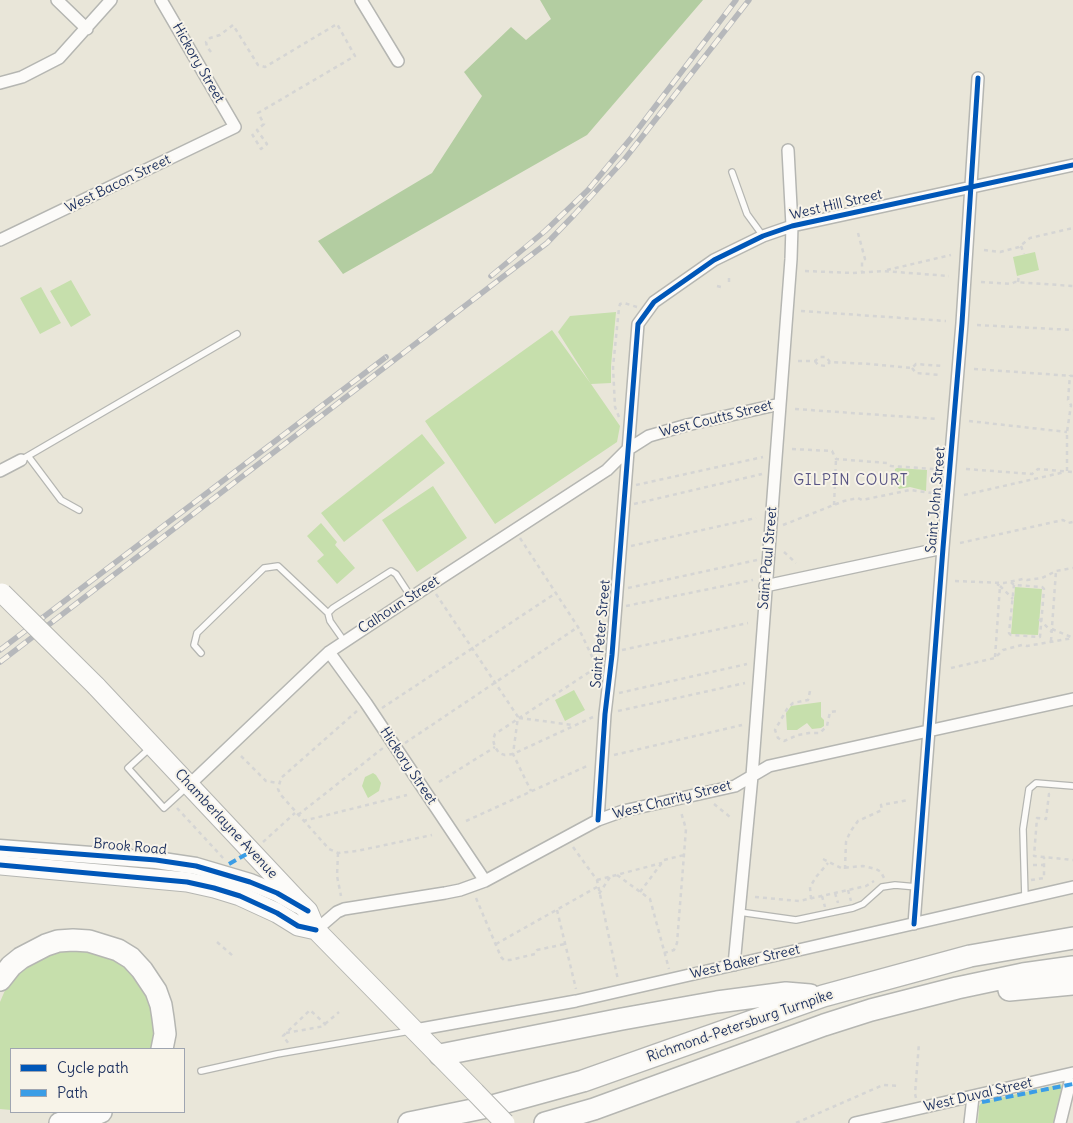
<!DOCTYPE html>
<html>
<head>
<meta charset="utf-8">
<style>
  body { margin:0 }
  #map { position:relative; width:1073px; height:1123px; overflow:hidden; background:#e9e6d9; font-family:Delius,sans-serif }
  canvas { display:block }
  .legend { position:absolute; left:10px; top:1048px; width:175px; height:65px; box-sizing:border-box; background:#f7f3e8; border:1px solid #9fa5b1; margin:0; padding:6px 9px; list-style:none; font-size:15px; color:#1b2f5e }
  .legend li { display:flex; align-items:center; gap:10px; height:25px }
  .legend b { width:25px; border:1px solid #9fa5b1 }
</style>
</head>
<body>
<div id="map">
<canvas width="1073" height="1123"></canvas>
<ul class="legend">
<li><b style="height:6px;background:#0057b8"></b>Cycle path</li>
<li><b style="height:6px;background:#3b9de6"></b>Path</li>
</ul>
</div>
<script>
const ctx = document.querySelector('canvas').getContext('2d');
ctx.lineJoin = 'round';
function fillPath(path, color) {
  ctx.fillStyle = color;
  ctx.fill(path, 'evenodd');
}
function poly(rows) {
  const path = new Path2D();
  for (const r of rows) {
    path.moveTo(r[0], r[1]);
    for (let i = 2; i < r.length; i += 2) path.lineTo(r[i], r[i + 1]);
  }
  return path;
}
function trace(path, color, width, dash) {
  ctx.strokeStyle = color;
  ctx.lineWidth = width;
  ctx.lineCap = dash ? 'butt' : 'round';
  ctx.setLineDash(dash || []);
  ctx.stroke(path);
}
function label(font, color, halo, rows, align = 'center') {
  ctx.font = font + ' Delius,sans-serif';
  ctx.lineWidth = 4;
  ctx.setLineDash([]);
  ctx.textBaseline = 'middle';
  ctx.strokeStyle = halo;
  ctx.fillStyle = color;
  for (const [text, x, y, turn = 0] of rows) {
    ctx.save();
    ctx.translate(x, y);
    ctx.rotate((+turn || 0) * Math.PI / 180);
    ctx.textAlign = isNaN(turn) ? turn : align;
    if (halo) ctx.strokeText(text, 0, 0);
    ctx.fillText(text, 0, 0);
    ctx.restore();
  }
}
fillPath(poly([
  [1035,252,1039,270,1017,276,1013,257],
  [71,280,91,315,71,327,50,291],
  [41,287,61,323,40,334,20,298],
  [616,312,611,366,611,383,591,384,620,426,617,442,495,524,425,421,552,330,591,384,558,332,570,316],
  [422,434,445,463,344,542,321,513],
  [897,468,927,470,926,491,910,487,899,489,894,481,895,469],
  [433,486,467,538,417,572,382,520],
  [321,523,337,542,335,545,355,568,337,584,317,561,324,555,307,536],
  [1015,587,1042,589,1038,635,1011,634],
  [574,690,585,710,565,721,555,700],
  [821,702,821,717,824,720,824,726,821,728,812,729,807,723,797,730,787,730,786,713,791,706],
  [373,773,376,775,381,783,379,791,368,798,362,786,365,777],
  [65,948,105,953,128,968,138,978,152,1008,156,1034,152,1049,11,1049,11,1110,0,1109,0,1002,6,988,22,965],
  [1061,1084,1063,1087,1054,1123,978,1123,979,1106,982,1102]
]), '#c6dfac');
fillPath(poly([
  [540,0,703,0,587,135,343,274,318,241,432,173,482,96,464,72,511,27,526,40,551,19]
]), '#b3cda1');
const lane = poly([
  [732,172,747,214,763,236],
  [28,456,61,500,79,510],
  [21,460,237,334],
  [344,641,330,621,328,613,333,608,391,571,396,574,411,597],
  [201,653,194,645,197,633,264,568,278,566,328,613],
  [150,748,128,768,164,808,188,786],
  [1025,898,1023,829,1029,789,1036,783,1073,786],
  [739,912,796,920,853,908,863,904,882,887,895,885,917,887],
  [201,1071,277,1054,410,1031]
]);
const street = poly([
  [57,0,87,29],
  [361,0,398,61],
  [0,83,22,77,59,58,111,0],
  [0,240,235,127,161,0],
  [0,471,21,460],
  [765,586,943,548],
  [329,652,366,703,485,881],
  [189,785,329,652,430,585,607,470,627,450,649,436,687,425,780,404],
  [598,820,605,714,612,655,638,324,654,302,714,260,763,236,792,226,1073,165],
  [914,924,943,548,962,323,978,78],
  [316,930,337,912,344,909,445,893,460,890,485,881,598,820,623,811,735,786,769,766,1073,699],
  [734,965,752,776,791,259,792,226,788,150],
  [415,1030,576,1001,1073,887],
  [855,1123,1073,1073],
  [970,1123,973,1097],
  [1060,1123,1072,1074]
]);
const secondary = poly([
  [0,848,156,860,196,866,250,882,277,893,298,905]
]);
const primary = poly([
  [96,686,298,901,308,911,316,930,475,1092],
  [0,865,187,882,214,888,240,896,277,913,298,926,316,930]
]);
const highway = poly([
  [0,980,11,966,21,958,46,945,58,941,73,940,89,941,118,950,131,958,142,970,156,991,161,1005,163,1018,165,1034,162,1049],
  [1009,990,1073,984],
  [440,1055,622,1019,717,1002,786,993,810,995],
  [60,1123,79,1120,101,1112],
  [409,1123,492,1106,583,1081,823,996,970,956,1073,938],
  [545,1123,594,1109,824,1025,871,1010,957,988,1023,974,1073,967]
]);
trace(lane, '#b5b6b2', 8);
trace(street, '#b5b6b2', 14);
trace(secondary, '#b5b6b2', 19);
trace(primary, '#b5b6b2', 21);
trace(highway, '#b5b6b2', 24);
trace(poly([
  [211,52,207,47,206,42,210,38,220,35,233,25,258,65,265,67,337,24,355,56,258,113,264,124,257,130,267,144,261,149,252,134],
  [858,233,865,259,862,261,862,272],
  [1021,246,1024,254],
  [984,250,1000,252,1019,247,1030,238,1073,228],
  [887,270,951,255],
  [805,271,852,273,883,271,949,276],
  [729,282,729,274],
  [981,282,1011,284,1015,282,1073,286],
  [1018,282,1019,275],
  [717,286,721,287],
  [801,311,946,321],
  [977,325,1073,330],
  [798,361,815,361,820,357,826,357,830,362,870,364,912,368,916,364,942,366],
  [815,361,818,365,826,366,830,362],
  [912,368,916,373,941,375],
  [974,369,1073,376],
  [795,409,938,419],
  [619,417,615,407,613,367,619,308,620,304,624,303,637,307],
  [969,421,1067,432],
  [792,449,832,451,836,459,887,463,891,466,934,469],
  [966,469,1032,474,1038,469,1073,472],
  [1067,471,1067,432,1071,405,1068,400,1070,375],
  [636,485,763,457],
  [964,495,1065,472],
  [634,504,762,474],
  [834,505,836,459],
  [783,525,844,501,858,498,862,500,910,490,932,493],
  [520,538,578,627,597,667,495,734,493,740,495,747,499,753,505,755,513,754,593,717],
  [960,543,1063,520,1068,523,1073,522],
  [631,546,756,518],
  [784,552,796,563],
  [955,581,1004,583,1023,579,1027,580,1042,578,1056,571,1073,568],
  [1011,582,1014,585,1042,587,1044,589,1040,637,1011,635,1009,633,1014,585],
  [1000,586,1013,599],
  [628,588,757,560],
  [436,594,518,717,513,754,531,791],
  [626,606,753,580],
  [1039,619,1052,632],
  [1052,629,1071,637],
  [1051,641,1056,571],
  [622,650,748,623],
  [995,657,1000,586,997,584],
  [951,668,995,658,1003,650,1022,645,1027,646,1073,638],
  [810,691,808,700,793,703,787,709,775,730,778,738,784,741,798,735,809,733,820,733,827,726,830,712,837,711],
  [619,693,747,664],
  [382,708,556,593],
  [357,711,281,778,278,789,280,794,329,849,338,853,357,851,432,835],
  [618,711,745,683],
  [519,718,573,725],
  [405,743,578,627],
  [614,755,742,725],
  [241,756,266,781,278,783],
  [439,782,495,747],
  [1050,794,1049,794,1046,819,1037,818,1034,856,1073,860],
  [714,804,730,817],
  [177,808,224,859],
  [298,815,383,748],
  [303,821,407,795],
  [466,821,587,766],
  [263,842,295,813],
  [573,847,597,880,618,980],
  [338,853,337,876,341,896],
  [823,859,841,868,863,866,876,869,881,872,884,878],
  [1033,865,1044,865],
  [845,869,846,842,850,832,858,821,882,810,881,805,909,800],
  [617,875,650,899,669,969],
  [597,880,662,863],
  [1031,880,1044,878,1044,857],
  [848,890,851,901],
  [640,892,664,860,684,855],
  [835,893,838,903],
  [599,894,610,877],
  [822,896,825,907],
  [755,897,799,901,866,886,874,881],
  [476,898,501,957,504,960,510,960,535,954,537,950,565,944],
  [811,899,810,887,816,877,828,863],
  [557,910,576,989],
  [217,942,233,956],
  [496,944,597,887],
  [664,953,674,950,677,943,686,829,681,812],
  [325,1024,339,1012],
  [286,1033,325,1026,325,1024,310,1010,286,1033,283,1036,289,1044],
  [916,1098,915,1094,919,1043],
  [796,1123,883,1085,898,1086]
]), '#d5d5d4', 2.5, [4, 4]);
trace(lane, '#fcfbf9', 5.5);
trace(street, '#fcfbf9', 11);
trace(secondary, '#fcfbf9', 16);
trace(primary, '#fcfbf9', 19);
trace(highway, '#fcfbf9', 21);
const rail = poly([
  [491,276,545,231,588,190,632,137,736,0],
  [0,650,386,357],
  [0,662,547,243,574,215,624,160,749,0]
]);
trace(rail, '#b6b8bb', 5.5);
trace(rail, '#f7f3e8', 4, [11]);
const primaryBridge = poly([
  [2,593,96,686],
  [475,1092,505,1123]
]);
trace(primaryBridge, '#b5b6b2', 21, []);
trace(primaryBridge, '#fcfbf9', 19);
trace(poly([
  [229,864,252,851],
  [982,1102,1073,1084]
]), '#3b9de6', 4, [8, 4]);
trace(poly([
  [598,820,605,714,612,655,638,324,654,302,714,260,763,236,792,226,1073,165],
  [0,848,156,860,196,866,250,882,277,893,308,911],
  [0,865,187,882,214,888,240,896,277,913,298,926,316,930],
  [914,924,943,548,962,323,978,78]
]), '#0057b8', 5);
label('14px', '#1b2f5e', '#f7f3e8', [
  ["Hickory Street",198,63,60],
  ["West Bacon Street",118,184,-26],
  ["West Hill Street",836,205,-13],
  ["West Coutts Street",716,419,-14],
  ["Saint John Street",936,500,-85],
  ["Saint Paul Street",768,558,-85],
  ["Calhoun Street",399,605,-33],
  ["Saint Peter Street",601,634,-85],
  ["Hickory Street",408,766,56],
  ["West Charity Street",672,800,-14],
  ["Chamberlayne Avenue",226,824,47],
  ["Brook Road",130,847,5],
  ["West Baker Street",745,962,-13],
  ["Richmond-Petersburg Turnpike",740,1026,-19],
  ["West Duval Street",978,1095,-13]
]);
ctx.letterSpacing = '1px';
label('15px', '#585584', '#f7f3e8', [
  ["GILPIN COURT",851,481]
]);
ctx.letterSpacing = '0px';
</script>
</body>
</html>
